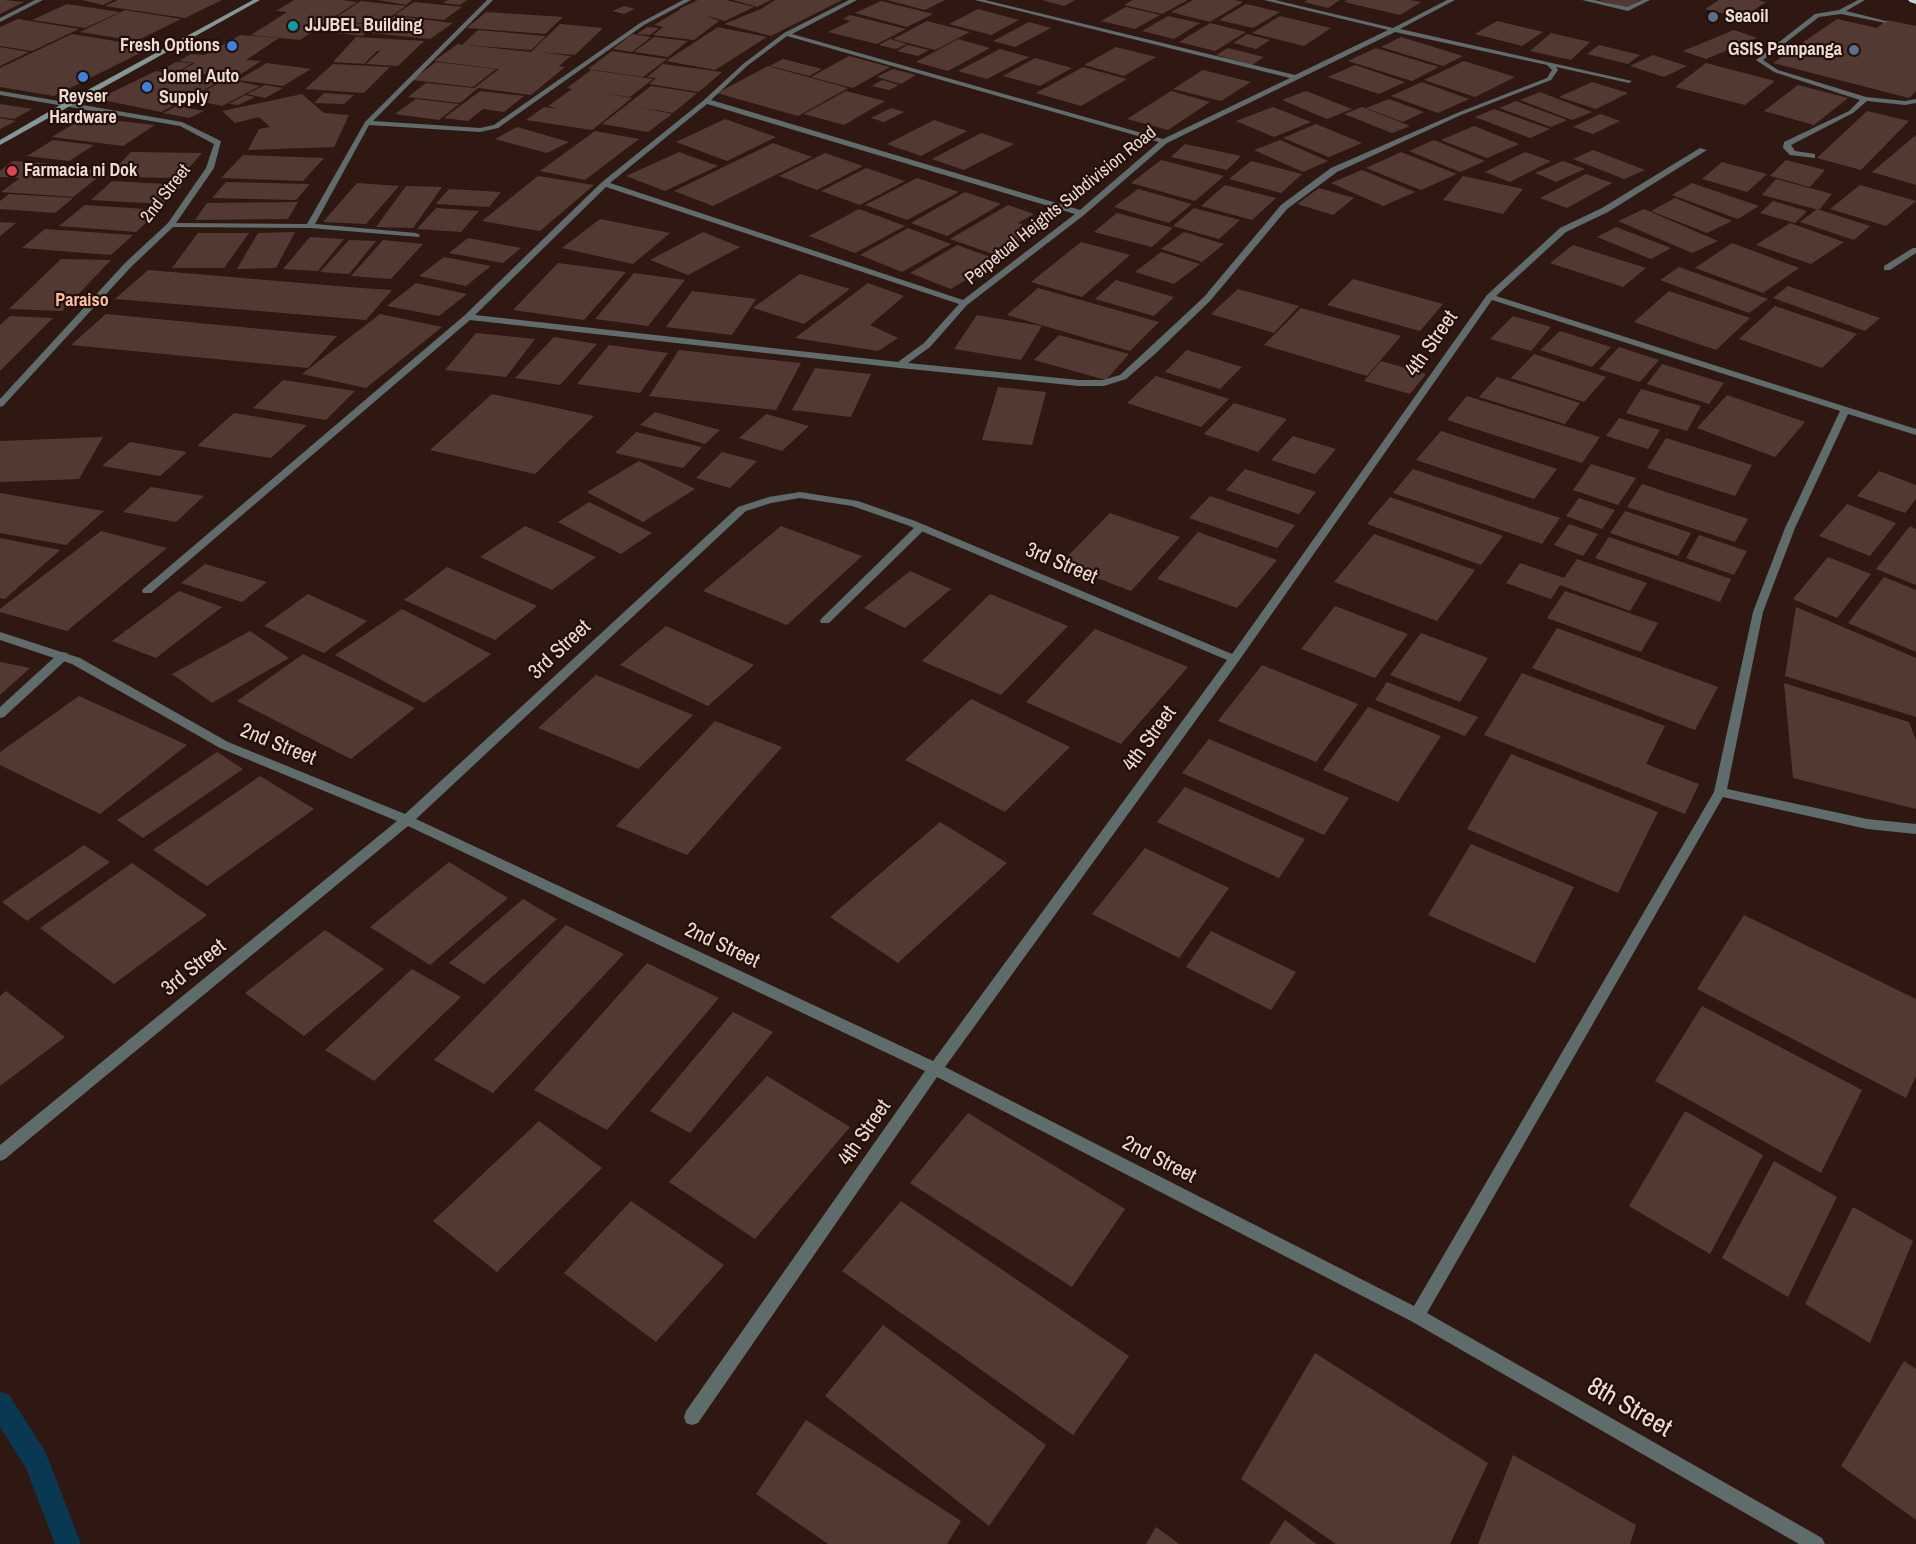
<!DOCTYPE html>
<html>
<head>
<meta charset="utf-8">
<style>
  body { margin:0 }
  canvas { display:block; background:#2e1811 }
</style>
</head>
<body>
<canvas width="1916" height="1544"></canvas>
<script>
const ctx = document.querySelector('canvas').getContext('2d');
ctx.lineJoin = 'round';
function poly(rows) {
  const path = new Path2D();
  for (const r of rows) {
    path.moveTo(r[0], r[1]);
    for (let i = 2; i < r.length; i += 2) path.lineTo(r[i], r[i + 1]);
  }
  return path;
}
function fillPath(path, color) {
  ctx.fillStyle = color;
  ctx.fill(path, 'evenodd');
}
function trace(path, color, width, dash) {
  ctx.strokeStyle = color;
  ctx.lineWidth = width;
  ctx.lineCap = dash ? 'butt' : 'round';
  ctx.setLineDash(dash || []);
  ctx.stroke(path);
}
function label(font, color, halo, rows, align = 'center') {
  ctx.font = font + ' "Archivo Narrow",sans-serif';
  ctx.lineWidth = 4.5;
  ctx.setLineDash([]);
  ctx.textBaseline = 'middle';
  ctx.strokeStyle = halo;
  ctx.fillStyle = color;
  for (const [text, x, y, turn = 0] of rows) {
    ctx.save();
    ctx.translate(x, y);
    ctx.rotate((+turn || 0) * Math.PI / 180);
    ctx.textAlign = isNaN(turn) ? turn : align;
    if (halo) ctx.strokeText(text, 0, 0);
    ctx.fillText(text, 0, 0);
    ctx.restore();
  }
}
fillPath(poly([
  [0,1391,9,1395,45,1451,81,1544,55,1544,26,1468,0,1427,0,1391]
]), '#093853');
fillPath(poly([
  [0,0,4,0,24,2,0,14],
  [82,0,113,0,103,5],
  [118,0,222,0,185,18,105,6],
  [294,0,342,0,357,2,300,40,251,35,287,12,276,11],
  [378,0,412,0,406,5],
  [448,0,467,0,460,5,443,3],
  [698,0,726,0,754,7,725,21,704,15,719,21,694,40,653,35,663,27,654,25,681,9,679,9],
  [733,0,771,0,757,7],
  [775,0,842,0,771,36,724,24,761,9],
  [887,0,945,0,925,10],
  [1042,0,1075,0,1064,6],
  [1133,0,1188,0,1162,14,1124,5],
  [1193,0,1234,0,1243,2,1210,22,1171,12],
  [1307,0,1340,0,1328,8,1304,2],
  [1347,0,1410,0,1421,2,1400,15,1344,2],
  [1599,0,1640,0,1626,8],
  [1719,0,1758,0,1766,2,1742,18,1705,9],
  [361,1,406,6,378,25,332,20],
  [881,1,933,14,907,27,855,13],
  [414,2,462,7,444,20,395,15],
  [67,4,120,12,85,28,32,20],
  [1246,4,1280,12,1253,28,1219,20],
  [624,6,635,9,624,14,612,11],
  [1126,7,1160,15,1135,29,1101,21],
  [978,9,1019,20,991,35,949,24],
  [125,10,181,19,136,41,80,32],
  [486,12,563,17,545,34,467,28],
  [850,15,906,29,877,44,828,32,851,21,843,19],
  [395,16,453,23,430,39,371,33],
  [1168,16,1200,23,1174,39,1142,31],
  [1280,16,1331,28,1304,46,1252,33],
  [18,19,79,29,32,51,0,46,0,27],
  [1837,19,1877,28,1887,20,1916,26,1916,91,1909,98,1773,63],
  [336,21,377,26,362,36,320,31],
  [927,21,970,32,935,50,893,39],
  [1497,21,1543,32,1522,46,1475,34],
  [1029,22,1051,28,1015,47,993,41],
  [1210,23,1246,32,1215,51,1179,42],
  [560,24,603,28,575,55,538,52,571,56,559,66,565,67,531,95,478,88,460,103,408,97,426,83,474,88,499,69,434,61,458,44,462,45,478,30,546,36,531,50,465,45,531,52],
  [647,27,659,28,650,35,637,34],
  [718,27,767,37,715,70,666,61],
  [1734,30,1757,38,1706,59,1683,51],
  [1551,33,1590,42,1571,60,1530,51],
  [72,34,152,47,54,96,0,87,0,68],
  [632,34,651,37,632,52,613,49],
  [1247,34,1270,40,1256,49,1233,43],
  [240,35,279,38,246,60,261,61,235,78,181,71,195,63,179,61,191,54,205,55],
  [356,37,424,41,398,66,366,64,380,51,377,51,364,64,333,62],
  [654,37,688,41,668,57,634,52],
  [1401,37,1463,56,1443,66,1381,47],
  [890,39,907,44,896,49,879,45],
  [958,39,990,48,948,71,916,62],
  [908,45,929,50,918,56,897,51],
  [1599,45,1640,55,1628,64,1587,54],
  [0,47,29,52,0,66],
  [1116,47,1156,57,1124,76,1084,65],
  [1228,48,1264,57,1252,65,1216,55],
  [1376,48,1439,67,1412,81,1348,61],
  [1000,49,1029,57,987,79,958,71],
  [612,51,667,59,643,77,588,69],
  [1653,55,1687,66,1664,77,1630,66],
  [849,56,890,67,853,88,811,77],
  [1035,58,1072,68,1040,86,1003,76],
  [783,59,822,69,809,76,770,66],
  [1464,61,1515,77,1475,97,1424,80],
  [176,62,192,63,176,73,160,71],
  [436,62,496,69,473,87,412,80],
  [267,63,311,69,283,86,238,80],
  [1706,63,1775,81,1745,105,1675,87],
  [333,64,390,67,364,93,305,89],
  [663,64,722,72,699,92,649,84,656,78,647,77],
  [1355,65,1405,82,1379,94,1328,77],
  [768,66,848,88,798,116,717,93],
  [1083,67,1127,79,1081,106,1036,93],
  [893,69,916,75,901,84,877,77],
  [591,70,653,79,630,97,602,93,632,98,592,130,526,120,544,107,559,109,548,106,572,89,567,88],
  [1203,70,1251,82,1221,101,1173,89],
  [156,71,217,83,161,112,98,99],
  [227,79,260,86,222,106,189,99],
  [882,80,899,85,889,90,872,86],
  [1422,82,1469,99,1438,113,1391,96],
  [1592,82,1628,93,1596,109,1559,97],
  [265,85,283,88,265,98,247,94],
  [1798,85,1848,98,1814,125,1764,111],
  [651,86,697,93,673,113,639,107,672,114,648,132,602,124],
  [480,91,524,96,504,112,483,109,468,121,444,118],
  [846,91,885,101,844,125,804,114],
  [1171,91,1210,102,1168,130,1127,119],
  [1306,91,1352,109,1327,119,1282,100],
  [1540,92,1592,112,1572,120,1520,100],
  [324,93,354,95,344,104,314,103],
  [302,94,324,113,349,115,334,147,248,150,259,129,270,127,259,117,235,123,222,111],
  [245,95,255,97,238,105,229,104],
  [416,99,459,104,439,120,395,114],
  [1389,99,1424,112,1403,122,1366,108],
  [1516,101,1567,120,1551,127,1499,108],
  [0,104,32,109,14,119,0,117],
  [177,106,204,111,189,118,163,113],
  [1273,107,1311,122,1274,137,1236,121],
  [1362,107,1410,126,1392,133,1344,114],
  [891,108,904,112,884,122,871,118],
  [1494,109,1550,129,1530,138,1475,117],
  [1867,111,1909,121,1861,170,1817,158],
  [1600,114,1620,121,1593,134,1573,127],
  [85,117,155,125,123,146,52,137],
  [0,118,16,121,0,129],
  [725,119,776,137,727,161,676,142],
  [934,120,967,131,921,156,887,144],
  [1316,124,1362,143,1329,157,1283,138],
  [1474,126,1519,144,1487,158,1441,140],
  [517,127,569,142,547,153,495,139],
  [595,131,639,139,585,180,540,171],
  [981,133,1014,144,964,170,932,159],
  [1916,135,1916,185,1872,172],
  [53,140,94,145,69,161,27,156],
  [1280,140,1328,161,1303,172,1254,150],
  [1434,140,1485,161,1460,172,1409,151],
  [773,143,812,157,713,206,674,191],
  [1185,144,1241,156,1227,170,1171,157],
  [1593,150,1645,170,1624,179,1573,159],
  [131,152,202,153,180,178,107,177],
  [679,152,718,166,665,191,626,176],
  [1401,152,1457,174,1421,190,1366,168],
  [1525,152,1551,161,1510,182,1485,172],
  [825,153,863,166,817,190,779,176],
  [243,155,324,158,303,181,221,178],
  [1161,160,1224,176,1195,201,1131,183],
  [1786,160,1825,170,1810,187,1770,176],
  [13,161,55,164,51,167,106,171,73,197,1,192,20,178,0,177,0,171],
  [1251,161,1302,174,1281,193,1229,179],
  [1563,161,1585,169,1556,182,1535,173],
  [1722,162,1767,174,1747,192,1702,179],
  [866,168,905,181,860,205,821,191],
  [1362,170,1415,192,1383,206,1331,183],
  [1586,174,1612,183,1567,208,1540,198],
  [538,176,594,185,540,231,482,221],
  [1463,176,1523,189,1503,214,1443,200],
  [917,178,959,192,907,220,865,205],
  [1776,179,1832,194,1819,210,1762,195],
  [112,181,183,185,163,204,91,200],
  [226,182,310,184,296,200,212,198],
  [357,183,399,186,366,224,323,222],
  [1692,183,1759,206,1738,219,1672,195],
  [1225,185,1276,198,1252,220,1201,206],
  [1860,185,1916,201,1886,226,1830,209],
  [406,186,442,187,413,228,376,227],
  [1319,188,1354,198,1333,215,1297,204],
  [449,189,501,192,489,207,436,204],
  [1138,189,1192,204,1169,223,1114,207],
  [965,192,1001,204,947,236,911,223],
  [9,194,73,198,55,213,0,209,0,201],
  [1675,198,1732,221,1707,233,1651,211],
  [1773,201,1807,211,1795,223,1760,213],
  [298,202,288,219,195,220,207,203],
  [85,205,160,210,136,232,59,226],
  [1008,205,1034,214,1018,223,1038,230,996,255,950,239],
  [436,208,479,211,461,232,417,229],
  [1194,208,1240,220,1219,239,1173,226],
  [859,209,905,226,855,253,809,236],
  [1644,209,1718,241,1692,253,1618,221],
  [1817,209,1870,226,1854,240,1800,222],
  [1117,213,1173,228,1152,247,1094,232],
  [600,219,670,233,633,264,562,248],
  [0,222,16,223,0,236],
  [1790,223,1844,242,1811,264,1756,245],
  [1616,227,1671,248,1651,259,1597,237],
  [908,228,951,244,902,272,860,255],
  [45,229,133,235,111,255,22,248],
  [295,232,276,268,237,269,258,233],
  [703,232,740,247,688,275,650,260],
  [1184,232,1224,244,1202,262,1161,249],
  [198,233,249,233,224,268,172,268],
  [310,237,344,239,318,271,283,269],
  [468,238,521,248,503,263,449,253],
  [349,240,376,241,349,274,320,272],
  [383,240,423,244,391,279,351,276],
  [1081,242,1130,255,1082,297,1031,282],
  [1732,243,1799,268,1763,293,1695,268],
  [957,245,998,260,951,289,910,273],
  [1573,245,1646,268,1623,287,1550,263],
  [1161,252,1200,264,1174,284,1135,272],
  [444,257,491,266,466,286,419,276],
  [61,259,111,260,62,311,9,309],
  [558,263,626,272,584,320,513,310],
  [1679,267,1768,299,1749,313,1660,280],
  [148,270,361,288,392,290,366,320,115,299],
  [634,273,685,280,648,326,595,319],
  [800,274,850,289,804,324,753,308],
  [1353,279,1443,304,1420,331,1327,305],
  [1116,280,1174,297,1154,316,1095,299],
  [416,283,467,294,439,316,387,306],
  [868,283,904,296,870,325,898,338,878,351,795,338],
  [1788,286,1880,318,1865,331,1773,298],
  [1038,288,1159,322,1130,351,1007,315],
  [1238,289,1299,306,1274,333,1211,314],
  [692,291,756,299,732,335,666,327],
  [1669,291,1750,318,1716,350,1634,322],
  [1775,306,1857,334,1822,368,1739,339],
  [1301,308,1401,336,1367,376,1264,345],
  [106,314,209,324,337,336,308,368,71,345],
  [380,314,442,327,366,388,302,374],
  [977,315,1042,326,1021,360,954,349],
  [10,316,53,318,0,371,0,325],
  [1513,316,1551,327,1531,351,1490,339],
  [1560,331,1611,347,1592,367,1540,350],
  [476,333,535,339,506,377,445,370],
  [1059,335,1129,354,1106,380,1034,360],
  [554,337,597,344,560,385,515,378],
  [609,345,668,353,640,393,577,384],
  [1619,347,1659,360,1640,382,1599,369],
  [679,350,733,356,801,363,776,410,649,396],
  [1187,350,1242,367,1220,389,1165,372],
  [1534,354,1606,377,1584,402,1511,378],
  [1381,361,1426,374,1410,394,1364,381],
  [1662,364,1724,383,1709,404,1647,384],
  [815,368,871,374,851,417,792,410],
  [1156,376,1229,399,1201,427,1127,403],
  [1497,377,1580,403,1565,424,1479,397],
  [283,380,355,391,326,420,253,408],
  [998,387,1046,392,1032,445,982,440],
  [1641,389,1701,406,1687,431,1626,413],
  [492,394,594,416,535,474,430,450],
  [1727,395,1805,422,1775,457,1697,428],
  [1467,396,1600,437,1582,463,1447,420],
  [1234,403,1287,419,1258,452,1204,434],
  [655,412,720,430,705,444,640,425],
  [234,413,307,425,271,458,197,446],
  [766,414,809,426,782,451,739,438],
  [1619,418,1660,430,1648,449,1606,436],
  [1441,431,1557,469,1534,499,1416,460],
  [636,432,702,447,683,468,615,453],
  [1293,436,1336,449,1315,474,1271,460],
  [103,437,79,479,0,482,0,441],
  [1666,438,1752,465,1735,496,1647,468],
  [130,442,187,452,160,476,102,466],
  [722,452,757,461,730,488,696,478],
  [639,461,695,489,643,522,587,492],
  [1591,464,1636,478,1618,505,1573,490],
  [1245,469,1316,492,1299,514,1226,490],
  [1413,469,1560,518,1542,544,1393,493],
  [1879,471,1916,485,1916,499,1905,513,1857,496],
  [1642,484,1748,519,1735,542,1627,507],
  [151,487,204,496,176,522,123,512],
  [0,493,104,511,66,545,0,533],
  [1210,496,1295,525,1277,548,1189,518],
  [1390,497,1503,536,1481,565,1367,524],
  [1579,498,1615,510,1602,529,1566,516],
  [589,502,652,533,621,554,558,522],
  [1847,504,1896,523,1870,556,1819,536],
  [1625,511,1691,533,1678,556,1610,533],
  [1110,513,1180,537,1131,591,1060,564],
  [1569,524,1598,534,1583,556,1554,545],
  [525,526,596,557,552,590,480,557],
  [781,526,862,556,787,625,703,591],
  [1910,526,1916,529,1916,585,1876,569],
  [101,531,167,548,67,631,0,612,0,609],
  [1198,532,1277,560,1237,608,1157,579],
  [1374,534,1475,570,1437,621,1334,582],
  [1699,535,1747,551,1734,575,1686,558],
  [1609,537,1731,579,1720,602,1595,558],
  [0,538,60,550,5,599,0,598],
  [1828,557,1871,574,1837,618,1793,599],
  [1577,559,1647,583,1630,611,1560,585,1551,599,1506,583,1520,563,1564,578],
  [205,564,267,582,242,602,181,583],
  [447,567,537,606,495,640,404,600],
  [910,571,951,589,905,628,864,608],
  [1884,577,1916,590,1916,652,1848,623],
  [179,591,222,607,156,658,112,641],
  [1565,591,1658,623,1641,652,1547,618],
  [308,594,367,621,324,653,264,626],
  [990,594,1068,626,1001,695,922,661],
  [1335,606,1408,634,1375,678,1301,649],
  [1796,607,1916,658,1916,717,1785,676],
  [402,609,491,654,424,703,335,655],
  [666,626,754,665,708,706,620,665],
  [1557,628,1718,687,1695,730,1532,668],
  [1095,629,1188,667,1121,744,1026,702],
  [250,631,289,658,212,703,172,674],
  [1421,633,1488,658,1460,702,1390,675],
  [303,654,415,708,351,759,237,701],
  [0,662,30,668,0,695],
  [1262,665,1358,704,1316,762,1218,721],
  [1522,673,1665,726,1646,764,1699,784,1685,814,1484,735],
  [596,675,693,715,638,769,538,728],
  [1387,682,1478,717,1465,736,1375,700],
  [1784,683,1909,722,1916,740,1916,809,1793,778],
  [79,696,187,745,100,814,0,765,0,752],
  [971,699,1070,747,1005,812,905,760],
  [1368,707,1441,736,1398,802,1323,770],
  [715,721,782,747,687,855,616,826],
  [1209,739,1349,798,1324,835,1182,773],
  [217,752,243,769,143,838,117,820],
  [1511,754,1658,812,1618,893,1467,829],
  [260,776,314,809,207,886,153,850],
  [1185,787,1305,839,1279,878,1157,822],
  [940,822,1007,863,898,963,830,917],
  [1471,844,1574,887,1535,963,1428,915],
  [84,845,110,862,27,921,2,902],
  [1145,848,1229,888,1179,958,1092,914],
  [449,862,508,898,430,965,370,927],
  [132,863,207,915,114,984,40,928],
  [523,899,557,919,484,984,449,963],
  [1744,915,1916,999,1916,1076,1906,1098,1697,989],
  [566,925,624,954,493,1093,434,1060],
  [325,930,384,969,304,1036,245,993],
  [1211,931,1296,972,1271,1010,1186,967],
  [647,963,719,998,607,1130,534,1090],
  [412,969,461,997,374,1081,325,1050],
  [6,991,65,1037,0,1086,0,996],
  [1702,1006,1862,1090,1821,1173,1655,1081],
  [733,1012,773,1032,690,1133,650,1111],
  [767,1076,850,1127,755,1239,669,1182],
  [1685,1111,1763,1155,1710,1254,1629,1206],
  [968,1113,1125,1209,1072,1287,910,1183],
  [539,1121,602,1168,497,1272,433,1221],
  [1774,1161,1837,1197,1788,1297,1722,1258],
  [631,1201,724,1265,656,1342,564,1273],
  [901,1201,1129,1356,1073,1435,842,1271],
  [1853,1207,1913,1241,1870,1343,1805,1304],
  [883,1325,1046,1445,989,1526,825,1396],
  [1315,1353,1488,1463,1450,1544,1336,1544,1241,1479],
  [1904,1361,1916,1369,1916,1520,1841,1466],
  [806,1420,961,1521,947,1544,828,1544,756,1494],
  [1513,1455,1636,1525,1630,1544,1478,1544],
  [1285,1520,1316,1544,1269,1544],
  [1156,1527,1179,1544,1146,1544]
]), '#523a32');
fillPath(poly([
  [1582,0,1594,0,1627,7,1642,0,1650,0,1628,11,1582,0],
  [1858,0,1865,0,1846,11,1886,21,1886,23,1841,14,1819,17,1763,60,1778,70,1866,97,1905,101,1916,99,1916,103,1905,105,1867,101,1853,113,1791,145,1795,151,1815,154,1815,158,1790,155,1783,148,1784,142,1849,111,1860,100,1774,72,1756,60,1815,14,1839,10,1858,0],
  [1913,248,1916,248,1916,253,1890,270,1884,270,1884,266,1913,248],
  [921,524,926,527,925,529,829,623,821,623,820,621,821,619,917,525,921,524],
  [63,652,67,653,69,656,67,659,4,717,0,718,0,707,59,653,63,652]
]), '#5e6c6b');
fillPath(poly([
  [35,0,43,0,0,22,0,18,35,0],
  [487,0,493,0,373,121,480,128,494,125,640,23,683,0,691,0,644,25,498,128,480,132,369,125,315,224,416,233,420,235,419,237,310,228,173,227,131,267,3,406,0,407,0,399,125,263,168,223,206,168,214,144,180,126,0,95,0,91,182,122,221,141,214,168,176,223,307,224,365,122,487,0],
  [849,0,857,0,792,34,1163,139,1290,78,975,0,985,0,1295,75,1388,30,1264,0,1275,0,1393,28,1447,0,1455,0,1400,29,1632,81,1629,83,1556,67,1558,70,1551,80,1461,115,1337,172,1287,209,1210,301,1155,354,1126,379,1104,386,1079,386,900,368,470,320,151,593,143,593,142,591,143,589,465,315,602,182,704,100,743,64,784,33,849,0],
  [1395,32,1547,65,1552,70,1547,78,1457,113,1331,168,1281,205,1204,297,1120,375,1103,380,1079,380,908,363,930,347,967,305,1084,215,1167,143,1395,32],
  [787,36,1159,142,1080,210,711,100,747,66,787,36],
  [707,104,1075,214,963,300,610,183,707,104],
  [606,187,959,304,924,343,898,362,475,315,606,187],
  [1700,148,1707,150,1608,212,1566,232,1496,296,1916,429,1916,435,1848,414,1795,528,1763,612,1727,789,1867,819,1916,824,1916,834,1867,829,1723,797,1427,1313,1822,1538,1825,1544,1799,1544,1411,1321,937,1077,698,1423,692,1425,686,1423,684,1417,686,1411,925,1071,408,826,5,1159,0,1161,0,1145,397,821,220,748,72,664,0,640,0,632,80,658,228,742,405,814,738,507,769,497,800,492,858,501,915,521,1232,654,1487,295,1560,228,1602,208,1700,148],
  [1492,300,1840,411,1785,528,1753,612,1714,792,1414,1306,945,1067,1238,662,1492,300],
  [800,498,852,506,907,525,1227,660,933,1061,416,819,746,511,771,503,800,498]
]), '#5e6c6b');
fillPath(poly([
  [253,0,260,0,0,145,0,140,62,104,253,0]
]), '#829897');
fillPath(poly([
  [1908,0,1916,0,1916,4,1910,2,1908,0]
]), '#b7dad8');
for (const [x, y, r, color] of [
  [1713,17,6,"#5c6f8a"],
  [293,26,6,"#0f9aa8"],
  [232,46,6,"#3f7fe0"],
  [1854,50,6,"#5c6f8a"],
  [83,77,6,"#3f7fe0"],
  [147,87,6,"#3f7fe0"],
  [12,171,6,"#e0444e"]
]) {
  const dot = new Path2D();
  dot.arc(x, y, r, 0, 2 * Math.PI);
  ctx.fillStyle = color;
  ctx.fill(dot);
  trace(dot, '#230f08', 2);
}
label('bold 18px', '#ecdcd7', '#230f08', [
  ["Seaoil",1725,17],
  ["JJJBEL Building",305,26],
  ["Fresh Options",220,46,"right"],
  ["GSIS Pampanga",1842,50,"right"],
  ["Jomel Auto",159,77],
  ["Supply",159,98],
  ["Reyser",83,97,"center"],
  ["Hardware",83,118,"center"],
  ["Farmacia ni Dok",24,171]
], 'left');
label('18px', '#ecdcd7', '#230f08', [
  ["2nd Street",166,194,-52],
  ["Perpetual Heights Subdivision Road",1061,206,-39]
]);
label('bold 18px', '#fbbea2', '#230f08', [
  ["Paraiso",82,301]
]);
label('21px', '#ecdcd7', '#230f08', [
  ["4th Street",1432,344,-55],
  ["3rd Street",1061,564,23],
  ["3rd Street",560,650,-43],
  ["4th Street",1150,739,-54],
  ["2nd Street",278,745,22],
  ["2nd Street",722,946,25],
  ["3rd Street",194,968,-39],
  ["4th Street",865,1133,-55],
  ["2nd Street",1159,1160,27]
]);
label('26px', '#ecdcd7', '#230f08', [
  ["8th Street",1629,1408,30]
]);
</script>
</body>
</html>
